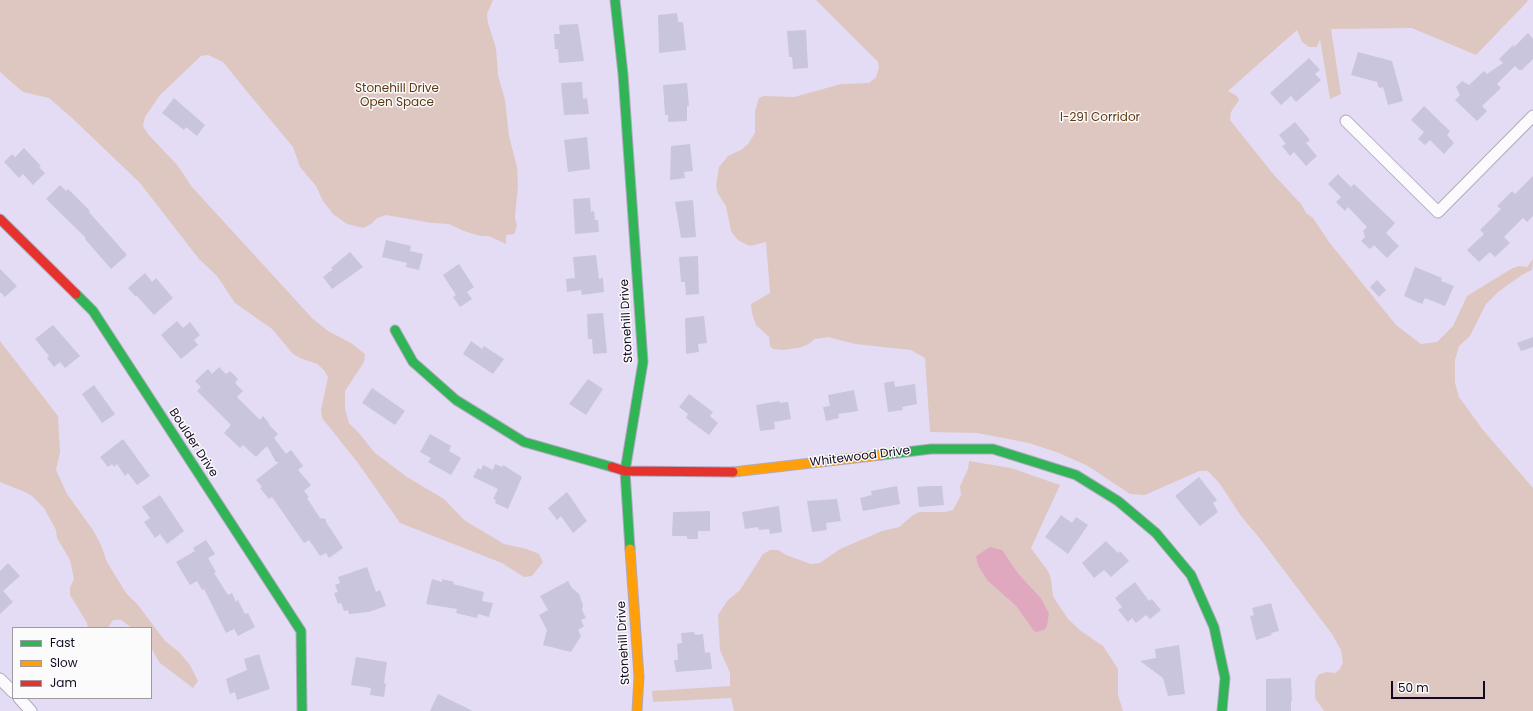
<!DOCTYPE html>
<html>
<head>
<meta charset="utf-8">
<style>
  body { margin:0 }
  #map { position:relative; width:1533px; height:711px; overflow:hidden; background:#e4dcf4; font-family:Poppins,sans-serif }
  canvas { display:block }
  .legend { position:absolute; left:12px; top:627px; width:140px; height:72px; box-sizing:border-box; background:#fbfbfb; border:1px solid #9e9aa4; margin:0; padding:5px 7px; list-style:none; font-size:12px; color:#130821 }
  .legend li { display:flex; align-items:center; gap:8px; height:20px }
  .legend b { width:20px; border:1px solid #9e9aa4 }
  .scale { position:absolute; left:1391px; top:681px; width:94px; height:18px; box-sizing:border-box; border:2px solid #130821; border-top:0; padding-left:5px; font-size:12px; line-height:14px; white-space:nowrap; color:#130821; -webkit-text-stroke:3px #fbfbfb; paint-order:stroke }
</style>
</head>
<body>
<div id="map">
<canvas width="1533" height="711"></canvas>
<ul class="legend">
<li><b style="height:5px;background:#30b455"></b>Fast</li>
<li><b style="height:5px;background:#ff9f0a"></b>Slow</li>
<li><b style="height:5px;background:#e5322d"></b>Jam</li>
</ul>
<div class="scale">50 m</div>
</div>
<script>
const ctx = document.querySelector('canvas').getContext('2d');
ctx.lineJoin = 'round';
function fillPath(path, color) {
  ctx.fillStyle = color;
  ctx.fill(path, 'evenodd');
}
function poly(rows) {
  const path = new Path2D();
  for (const r of rows) {
    path.moveTo(r[0], r[1]);
    for (let i = 2; i < r.length; i += 2) path.lineTo(r[i], r[i + 1]);
  }
  return path;
}
function trace(path, color, width, dash) {
  ctx.strokeStyle = color;
  ctx.lineWidth = width;
  ctx.lineCap = dash ? 'butt' : 'round';
  ctx.setLineDash(dash || []);
  ctx.stroke(path);
}
function label(font, color, halo, rows, align = 'center') {
  ctx.font = font + ' Poppins,sans-serif';
  ctx.lineWidth = 3;
  ctx.setLineDash([]);
  ctx.textBaseline = 'middle';
  ctx.strokeStyle = halo;
  ctx.fillStyle = color;
  for (const [text, x, y, turn = 0] of rows) {
    ctx.save();
    ctx.translate(x, y);
    ctx.rotate((+turn || 0) * Math.PI / 180);
    ctx.textAlign = isNaN(turn) ? turn : align;
    if (halo) ctx.strokeText(text, 0, 0);
    ctx.fillText(text, 0, 0);
    ctx.restore();
  }
}
fillPath(poly([
  [0,0,493,0,487,14,488,23,496,48,498,75,505,100,509,136,517,167,518,186,515,217,517,226,514,234,506,235,506,244,489,236,480,236,464,231,449,224,432,223,386,215,377,218,371,224,363,228,347,224,333,214,323,201,316,186,300,167,293,147,244,88,223,62,208,55,201,56,160,95,145,117,143,126,148,134,178,166,192,187,312,318,328,331,351,343,365,354,364,362,345,391,345,409,349,423,358,432,375,453,407,477,444,499,464,520,504,544,527,549,539,554,543,562,532,576,524,577,502,563,400,523,358,463,322,418,321,410,328,377,324,370,317,364,300,358,293,354,272,329,235,303,217,276,199,259,140,183,72,118,49,98,23,92,0,72],
  [816,0,1527,0,1528,1,1476,55,1412,28,1331,29,1341,94,1330,99,1320,39,1317,47,1309,47,1302,42,1297,30,1228,91,1237,96,1239,100,1231,112,1230,120,1274,175,1301,204,1306,213,1313,218,1329,242,1396,325,1421,344,1437,342,1453,326,1467,296,1511,269,1519,266,1527,267,1533,259,1532,270,1522,275,1498,292,1486,304,1470,336,1459,346,1455,360,1455,383,1459,397,1483,430,1533,488,1533,711,1324,711,1315,698,1315,682,1318,675,1326,672,1335,673,1339,670,1343,663,1341,650,1332,634,1261,540,1241,516,1220,484,1208,471,1199,471,1145,495,1130,494,1088,466,1059,453,1029,443,977,433,930,432,925,358,911,350,855,344,828,337,815,339,807,345,798,348,782,350,773,349,770,346,769,337,756,325,752,313,751,304,770,293,766,242,750,246,741,242,737,239,731,231,726,206,718,194,716,186,719,167,728,156,741,150,748,144,755,133,755,111,759,98,764,96,794,97,841,84,869,83,876,77,879,68,878,62],
  [0,341,58,416,60,452,56,470,67,494,93,530,101,545,107,562,126,593,138,605,165,641,179,652,190,665,198,681,193,688,160,663,151,648,151,628,132,628,121,620,113,620,108,628,88,628,87,623,70,595,70,587,74,579,70,560,57,538,56,530,44,508,32,496,25,492,0,482],
  [969,461,1011,468,1060,485,1031,548,1048,571,1051,579,1053,596,1058,604,1068,619,1081,631,1103,646,1118,669,1118,695,1123,711,734,711,731,698,653,702,652,691,730,686,730,673,720,650,718,615,727,601,740,590,763,554,770,550,778,550,786,555,811,564,820,563,840,549,882,531,899,527,912,516,919,512,945,512,953,510,961,495,960,486,968,469],
  [1019,574,1041,598,1049,613,1033,630,1016,606,1008,599]
]), '#dec7c1');
fillPath(poly([
  [990,547,1002,550,1017,572,1041,598,1049,613,1047,626,1044,630,1036,632,1033,630,1016,606,987,580,978,565,976,556]
]), '#e0a8bf');
fillPath(poly([
  [677,13,678,22,683,22,686,50,659,53,658,15],
  [578,24,584,61,559,63,558,49,555,49,554,34,560,34,559,25],
  [806,30,808,68,793,69,792,57,789,57,787,31],
  [1528,33,1533,39,1533,59,1522,70,1519,70,1515,66,1497,84,1501,88,1482,106,1487,111,1477,121,1455,100,1460,95,1456,87,1462,81,1469,85,1484,71,1487,74,1503,63,1499,59,1514,44,1513,48],
  [1358,52,1392,61,1403,101,1388,105,1383,87,1379,88,1377,82,1351,75],
  [1309,58,1320,70,1315,74,1321,80,1296,102,1291,96,1281,105,1270,93],
  [582,82,583,99,587,98,589,114,564,115,561,83],
  [687,83,689,106,687,106,687,121,668,122,668,115,665,115,663,85],
  [174,98,205,125,197,136,186,127,184,130,162,113],
  [1424,106,1450,131,1447,135,1454,143,1444,154,1430,140,1425,145,1418,139,1424,132,1411,120],
  [1295,122,1310,140,1306,143,1317,156,1306,166,1294,152,1290,156,1282,146,1286,144,1279,135],
  [587,137,590,169,568,172,564,140],
  [690,144,693,171,684,172,685,178,670,180,671,146],
  [24,148,41,166,39,167,45,173,33,185,23,174,19,178,4,162,12,154,15,157],
  [1338,174,1351,187,1354,184,1395,223,1386,233,1399,246,1387,258,1374,245,1370,249,1361,241,1365,237,1363,231,1367,227,1348,207,1345,211,1336,202,1341,197,1328,184],
  [1533,176,1533,216,1527,222,1523,218,1504,237,1510,243,1495,257,1490,252,1479,262,1467,250,1484,234,1480,230,1501,209,1497,206,1512,191,1515,194],
  [60,185,66,191,68,189,90,211,89,212,127,255,111,269,85,239,86,238,46,199],
  [590,198,591,212,594,211,595,220,598,220,599,232,575,234,573,199],
  [693,200,696,237,681,238,675,202],
  [386,240,411,246,410,251,423,254,419,270,406,267,407,263,382,257],
  [350,252,363,267,332,289,323,277,333,269,331,268],
  [596,255,599,279,603,278,604,292,582,295,581,290,567,292,566,279,575,278,573,257],
  [698,256,699,294,686,295,685,282,681,282,679,257],
  [459,264,474,287,467,292,472,299,460,307,453,297,456,295,443,275],
  [1415,267,1442,278,1441,281,1454,286,1445,306,1425,298,1422,304,1404,296],
  [0,269,17,286,5,297,0,292],
  [145,273,152,282,156,278,173,298,154,315,137,296,135,296,128,288],
  [1377,280,1386,290,1379,297,1370,287],
  [603,313,607,353,593,354,592,339,588,339,587,314],
  [704,316,707,343,698,344,699,352,686,354,685,318],
  [177,321,183,328,190,322,200,335,194,340,198,345,181,359,161,335],
  [53,325,80,356,65,368,60,362,54,367,47,358,49,356,35,339],
  [1533,337,1533,347,1521,351,1517,343],
  [471,341,482,349,484,346,504,359,493,374,463,354],
  [219,367,226,374,230,371,238,379,235,383,243,391,237,397,260,420,263,416,268,422,270,426,278,434,274,438,286,454,291,450,303,466,298,470,311,485,304,491,309,497,307,498,320,518,326,519,326,522,343,548,329,558,326,553,320,556,309,540,304,543,272,497,269,499,260,488,262,487,256,480,279,462,276,462,267,446,256,457,243,445,240,448,224,433,231,425,197,391,201,387,195,381,208,369,212,374],
  [588,379,603,389,586,415,569,404],
  [894,381,895,387,915,384,917,404,902,407,903,410,888,412,884,383],
  [94,385,115,414,102,423,82,394],
  [372,388,405,411,395,425,362,403],
  [854,390,858,411,838,414,839,418,826,421,823,407,830,406,828,395],
  [689,394,713,412,710,416,718,423,709,435,686,418,688,414,679,407],
  [779,401,780,403,788,402,791,419,774,422,775,429,760,431,756,405],
  [430,434,451,446,449,451,461,458,451,475,428,462,431,458,420,452],
  [123,439,150,476,137,485,128,473,125,476,117,464,114,467,112,464,108,467,100,457],
  [495,464,502,467,503,465,522,477,508,509,495,503,496,500,493,499,498,489,473,477,478,468,481,470,483,465,493,470],
  [1199,477,1217,500,1213,503,1218,512,1200,526,1175,496],
  [897,486,900,504,863,511,860,498,872,495,871,491],
  [929,486,942,486,944,505,919,507,917,487],
  [567,492,587,521,573,533,561,516,557,520,548,508],
  [160,495,184,531,167,544,160,534,155,538,144,522,150,518,142,507],
  [837,499,841,521,826,523,827,530,812,532,807,501],
  [779,506,782,532,770,534,769,529,759,530,758,527,745,529,742,512],
  [710,511,710,531,698,531,698,539,687,539,687,536,672,536,673,512],
  [1061,515,1072,523,1076,517,1088,525,1068,554,1045,537],
  [206,540,215,554,208,558,216,572,214,573,228,595,232,593,236,602,238,600,245,614,248,613,255,627,238,636,234,629,226,633,204,589,202,590,197,581,190,585,176,562,195,551,193,548],
  [1106,541,1118,553,1120,551,1129,561,1111,577,1104,570,1094,578,1082,563],
  [8,563,20,576,3,591,13,602,0,614,0,571],
  [367,567,376,592,380,590,386,606,369,612,349,614,348,610,344,611,341,603,338,604,334,593,338,592,335,585,340,583,338,577],
  [432,579,442,582,442,579,454,582,453,584,484,592,482,601,493,603,489,617,478,614,477,618,456,613,457,609,426,604],
  [568,581,572,588,579,594,583,605,582,610,586,618,581,620,584,626,578,630,581,636,571,652,543,645,547,630,539,615,548,610,540,596],
  [1135,582,1149,601,1152,599,1161,610,1150,619,1146,615,1136,623,1132,618,1128,622,1118,610,1122,607,1115,598],
  [1271,603,1279,631,1271,633,1272,635,1256,640,1250,616,1254,615,1252,608],
  [694,632,695,635,703,634,705,653,710,652,712,669,676,672,674,660,678,660,677,644,682,643,681,633],
  [1179,645,1185,694,1168,696,1163,678,1140,661,1156,658,1155,649],
  [259,654,270,689,237,700,235,692,230,694,226,679,247,670,244,659],
  [356,657,387,662,384,683,386,684,384,697,370,695,371,688,351,685],
  [1291,678,1292,701,1291,701,1291,711,1266,711,1266,679],
  [438,694,473,711,430,711]
]), '#c8c5dd');
const street = poly([
  [1346,121,1438,212,1533,116],
  [0,679,13,692],
  [19,698,31,711]
]);
const fast = poly([
  [615,0,623,74,643,362,625,471,630,549],
  [76,294,93,311,301,631,302,711],
  [395,330,413,362,456,400,524,442,612,467],
  [881,455,931,449,993,449,1076,475,1118,501,1156,533,1191,575,1214,627,1225,678,1222,711]
]);
const slow = poly([
  [733,472,881,455],
  [630,549,639,677,637,711]
]);
const jam = poly([
  [0,219,76,294],
  [612,467,625,471,733,472]
]);
trace(street, '#b1a9c0', 13);
trace(fast, '#b1a9c0', 11);
trace(slow, '#b1a9c0', 11);
trace(jam, '#b1a9c0', 11);
trace(street, '#fbfafd', 11);
trace(fast, '#30b455', 9);
trace(slow, '#ff9f0a', 9);
trace(jam, '#e5322d', 9);
label('12px', '#5f3813', '#fbfbfb', [
  ["Stonehill Drive",397,89],
  ["Open Space",397,103],
  ["I-291 Corridor",1100,118]
]);
label('12px', '#130821', '#fbfbfb', [
  ["Stonehill Drive",627,321,-93],
  ["Boulder Drive",193,443,57],
  ["Whitewood Drive",860,457,-7],
  ["Stonehill Drive",624,643,-93]
]);
</script>
</body>
</html>
